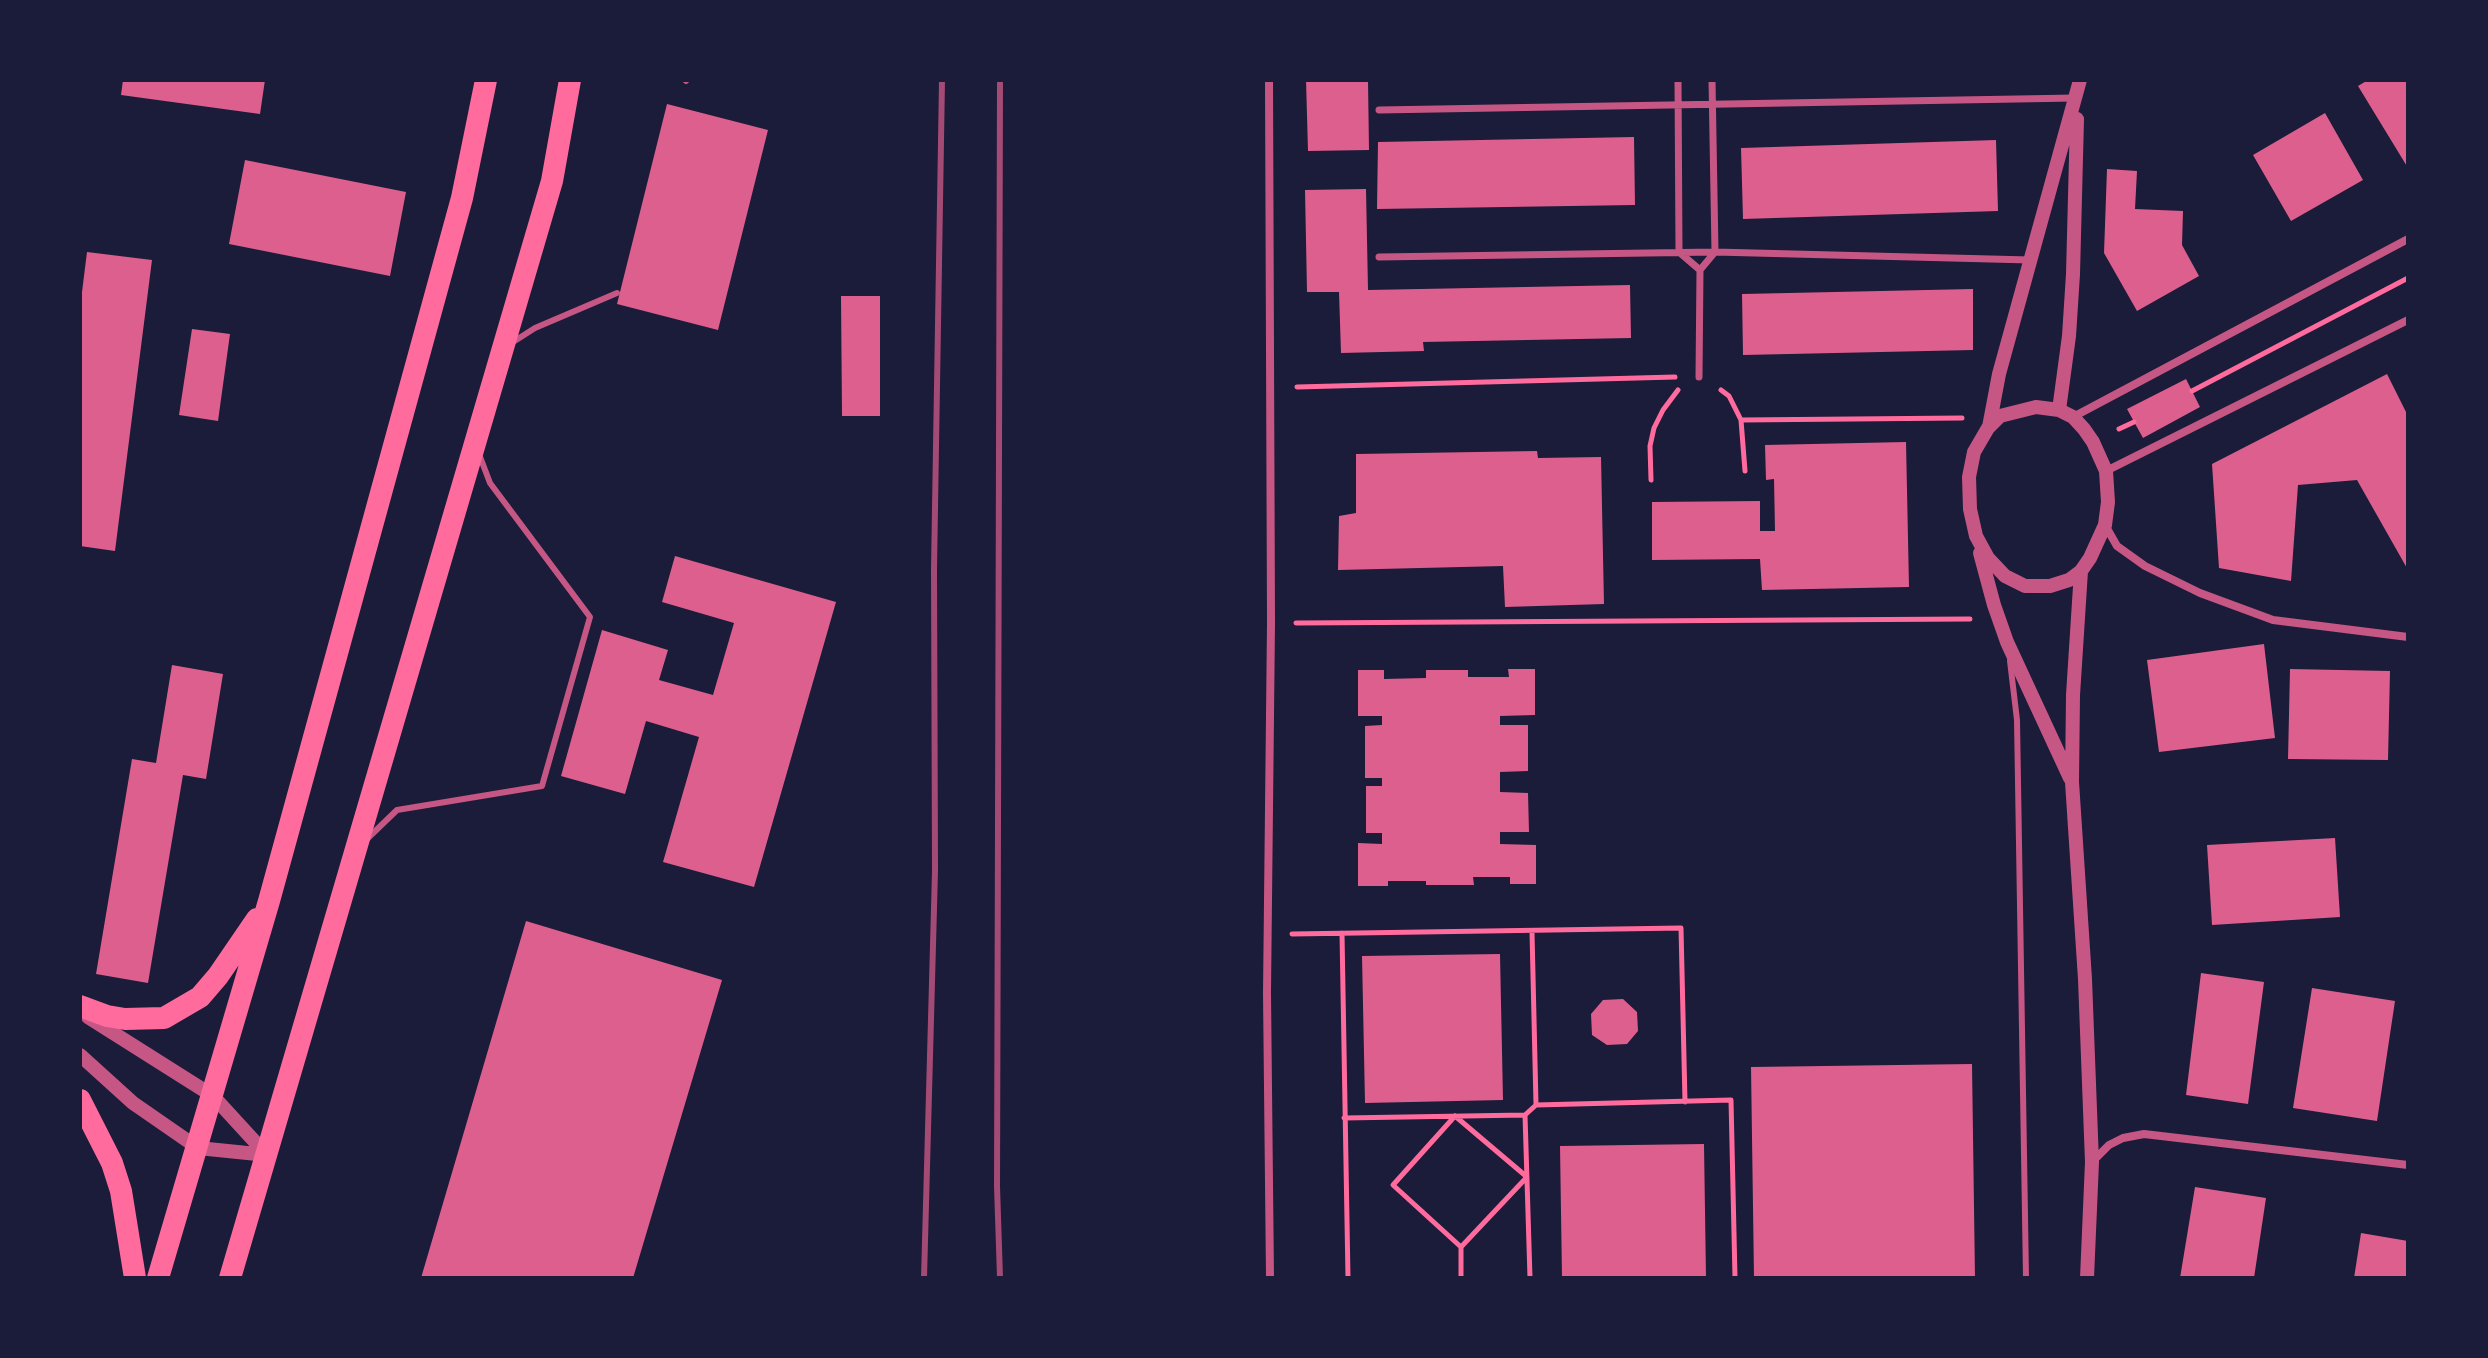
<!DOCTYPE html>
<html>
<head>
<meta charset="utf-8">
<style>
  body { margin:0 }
  #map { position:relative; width:2488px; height:1358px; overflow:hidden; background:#1b1b3a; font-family:Raleway,sans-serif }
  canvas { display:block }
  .frame { position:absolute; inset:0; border:82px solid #1b1b3a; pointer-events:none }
</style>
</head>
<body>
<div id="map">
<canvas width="2488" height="1358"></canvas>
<div class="frame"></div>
</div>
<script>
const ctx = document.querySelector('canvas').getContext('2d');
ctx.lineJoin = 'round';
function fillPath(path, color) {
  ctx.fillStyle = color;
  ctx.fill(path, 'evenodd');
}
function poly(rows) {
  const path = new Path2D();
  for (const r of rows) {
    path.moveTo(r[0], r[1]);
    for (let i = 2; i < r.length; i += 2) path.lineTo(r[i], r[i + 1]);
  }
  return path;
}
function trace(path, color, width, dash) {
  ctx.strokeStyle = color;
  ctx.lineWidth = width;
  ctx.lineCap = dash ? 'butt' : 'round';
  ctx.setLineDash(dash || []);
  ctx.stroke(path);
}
fillPath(poly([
  [123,80,265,80,260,114,121,95],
  [1306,80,1368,80,1369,150,1308,151],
  [2368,80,2408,80,2408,168,2358,86],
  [667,104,768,130,718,330,617,304],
  [2325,113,2363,180,2291,221,2253,155],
  [1634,137,1635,205,1377,209,1378,142],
  [1996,140,1998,211,1743,219,1741,148],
  [245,160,406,192,390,276,229,244],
  [2107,169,2137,171,2135,209,2183,211,2182,245,2199,276,2137,311,2104,253],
  [1366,189,1368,290,1630,285,1631,338,1423,342,1424,351,1341,353,1339,292,1307,292,1305,190],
  [87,252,152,260,115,551,80,546,80,308],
  [1973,289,1973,350,1743,355,1742,294],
  [841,296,880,296,880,416,842,416],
  [192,329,230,334,218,421,179,415],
  [2387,374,2408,416,2408,570,2357,480,2298,485,2291,581,2219,568,2212,464],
  [2186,379,2200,407,2143,438,2127,409],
  [1906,442,1909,587,1762,590,1760,559,1652,560,1652,502,1760,501,1760,531,1775,531,1774,479,1766,480,1765,445],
  [1537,451,1538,458,1601,457,1604,604,1505,607,1503,566,1338,570,1339,516,1356,513,1356,454],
  [675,556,836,602,754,887,663,862,699,737,646,721,625,794,561,776,602,630,668,650,659,680,713,695,734,623,662,602],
  [2264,644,2275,738,2159,752,2147,660],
  [172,665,223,674,206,779,183,775,148,983,96,974,132,759,156,763],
  [1508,669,1535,669,1535,715,1500,716,1500,725,1528,725,1528,771,1500,772,1500,792,1528,793,1529,832,1500,832,1500,844,1536,845,1536,884,1510,884,1510,877,1473,877,1474,885,1426,885,1426,881,1388,881,1388,886,1358,886,1358,843,1382,844,1382,833,1366,833,1366,786,1382,786,1382,778,1365,778,1365,726,1382,725,1382,716,1358,716,1358,670,1384,670,1384,679,1426,678,1426,670,1468,670,1468,677,1509,677],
  [2290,669,2390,671,2388,760,2288,759],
  [2335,838,2340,917,2212,925,2207,845],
  [526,921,722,980,633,1278,421,1278],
  [1500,954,1503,1100,1365,1103,1362,956],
  [2201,973,2264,982,2248,1104,2186,1095],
  [2312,988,2395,1001,2377,1121,2293,1108],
  [1623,999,1637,1012,1638,1031,1627,1044,1607,1045,1592,1035,1591,1014,1603,1000],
  [1972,1064,1975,1278,1754,1278,1751,1067],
  [1704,1144,1706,1278,1562,1278,1560,1146],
  [2195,1187,2266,1198,2254,1278,2180,1278],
  [2361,1233,2408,1241,2408,1278,2354,1278]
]), '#dd5f8e');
trace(poly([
  [1297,387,1675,377],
  [1721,390,1729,396,1741,420,1962,418],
  [2192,391,2408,278],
  [1741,420,1745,471],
  [2119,429,2134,422],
  [1651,480,1650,446,1654,428,1663,410,1678,390],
  [1296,623,1970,619],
  [1532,932,1536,1105],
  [1342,933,1348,1278],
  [1292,934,1681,928,1685,1102],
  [1525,1115,1530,1278],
  [1455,1116,1527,1177,1461,1247,1393,1185,1455,1116],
  [1344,1118,1525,1115,1536,1105,1731,1100,1735,1278],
  [1461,1278,1461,1247]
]), '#ff6b9d', 5);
trace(poly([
  [685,80,686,81],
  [513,342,535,328,617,293],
  [2010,661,2017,720,2026,1278],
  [368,838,397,810,542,786,590,617,490,483,479,454]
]), '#c65784', 6);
trace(poly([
  [1678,80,1679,252,1700,270,1699,377],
  [1379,110,2075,98],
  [1379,257,1715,252,2030,260],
  [1700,270,1715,252,1712,80]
]), '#c65784', 7);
trace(poly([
  [1269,80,1271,623,1267,993,1270,1278],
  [2073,417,2408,239],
  [2106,471,2408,320],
  [2105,525,2117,546,2145,566,2200,593,2273,620,2408,637],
  [2092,1162,2109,1145,2123,1138,2144,1134,2408,1165]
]), '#c65784', 8);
trace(poly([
  [2036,407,2059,410,2073,417,2084,429,2093,442,2106,471,2108,502,2105,525,2090,558,2081,571,2069,580,2050,586,2025,586,2005,576,1988,558,1976,536,1970,509,1969,477,1974,452,1988,428,2000,416,2036,407],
  [2059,410,2069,336,2073,274,2077,119],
  [1989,427,1999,374,2080,80],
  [1980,553,1994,605,2007,642,2070,778],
  [2081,571,2073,695,2072,782,2085,979,2092,1162,2087,1278],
  [88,1017,213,1096,267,1155],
  [80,1055,133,1103,198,1148,267,1155]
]), '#c65784', 14);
trace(poly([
  [80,1006,107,1016,125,1019,164,1018,200,997,218,976,257,919],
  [80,1100,112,1163,121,1191,135,1278],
  [158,1278,269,901,462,198,486,80],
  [230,1278,552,181,570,80]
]), '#ff6b9d', 22);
trace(poly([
  [1000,80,997,1186,1000,1278],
  [924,1278,935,871,934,569,942,80]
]), '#a44b75', 6);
</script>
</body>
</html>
